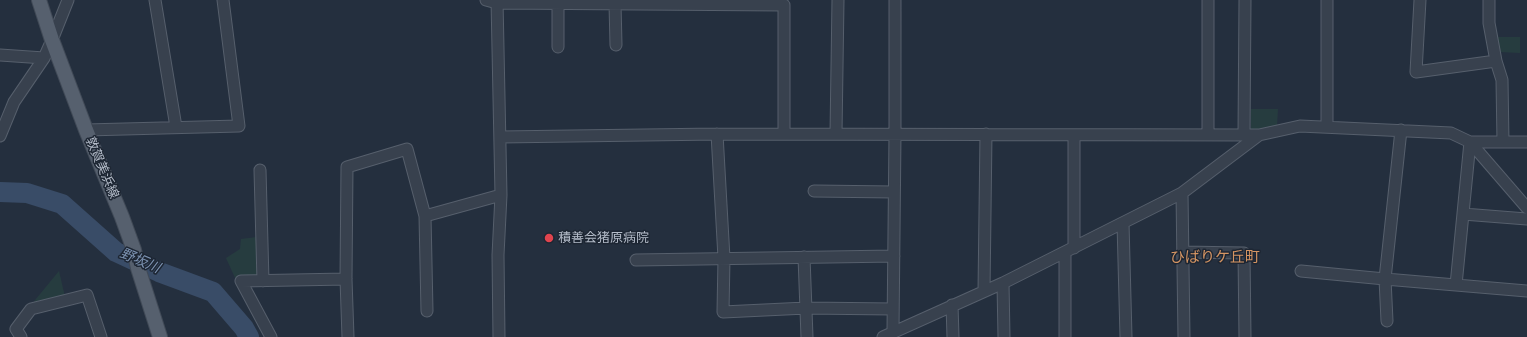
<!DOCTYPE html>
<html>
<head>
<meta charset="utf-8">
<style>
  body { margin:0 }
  canvas { display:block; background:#242f3e }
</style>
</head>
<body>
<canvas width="1527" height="337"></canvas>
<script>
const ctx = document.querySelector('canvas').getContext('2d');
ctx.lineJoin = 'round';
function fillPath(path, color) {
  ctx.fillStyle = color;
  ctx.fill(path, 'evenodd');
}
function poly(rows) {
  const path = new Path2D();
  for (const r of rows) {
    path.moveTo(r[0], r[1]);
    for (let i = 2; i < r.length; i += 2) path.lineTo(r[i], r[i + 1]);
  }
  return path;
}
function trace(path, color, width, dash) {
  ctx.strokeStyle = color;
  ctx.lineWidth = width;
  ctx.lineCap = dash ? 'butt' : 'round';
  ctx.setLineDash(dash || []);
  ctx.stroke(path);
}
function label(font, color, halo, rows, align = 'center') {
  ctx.font = font + ' Montserrat,"Noto Sans JP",sans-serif';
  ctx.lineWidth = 3;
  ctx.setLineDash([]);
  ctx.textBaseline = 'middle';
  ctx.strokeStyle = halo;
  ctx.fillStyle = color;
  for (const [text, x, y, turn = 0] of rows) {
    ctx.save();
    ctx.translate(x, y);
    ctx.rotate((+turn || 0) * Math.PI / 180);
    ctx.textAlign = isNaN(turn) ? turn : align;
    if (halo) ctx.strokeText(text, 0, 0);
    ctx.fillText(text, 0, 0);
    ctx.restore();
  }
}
fillPath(poly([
  [1497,37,1520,37,1520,53,1500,52],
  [1251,109,1278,109,1277,126,1261,132,1251,129],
  [257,237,258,273,254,279,236,280,226,258,240,249,241,239],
  [59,271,65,297,31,305]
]), '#263c3f');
trace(poly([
  [0,192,27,193,62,204,116,252,159,272,213,292,244,328,249,337]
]), '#394c67', 20);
const minor = poly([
  [155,0,176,127],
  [486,0,497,3,784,5,784,134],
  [497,0,501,195,498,255,499,337],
  [1327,0,1327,127],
  [1420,0,1416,72,1496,61,1489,23,1489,0],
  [615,4,616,45],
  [558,47,558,3],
  [0,55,44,58],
  [1496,61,1502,80,1503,142],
  [86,130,239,126,223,0],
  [717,134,724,258,723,312,806,308,893,309],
  [836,134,838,0],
  [1074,135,1074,248],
  [1208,135,1208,0],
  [1244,135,1245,0],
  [0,136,14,102,44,58,52,40,68,0],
  [500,137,717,134,1259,135,1300,126,1451,133,1470,142,1527,208],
  [1470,142,1527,142],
  [260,170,263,281],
  [814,191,894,192],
  [1182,193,1184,337],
  [1463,214,1527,219],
  [425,216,501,195],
  [1123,223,1126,337],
  [1182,252,1244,253,1245,337],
  [804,257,807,337],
  [636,260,894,256],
  [1301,271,1385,279,1527,291],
  [1003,283,1004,337],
  [1456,285,1470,142],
  [984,291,986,134],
  [952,305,953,337],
  [1387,321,1385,279,1401,130],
  [893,331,895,134,895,0],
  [21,337,16,329,31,309,87,295,101,337],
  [271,337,241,281,346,279],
  [348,337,346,279,347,167,407,149,425,216,427,311],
  [883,337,1003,283,1182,193,1259,135],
  [1065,337,1065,253]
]);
const major = poly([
  [39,0,52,40,86,130,122,217,134,250,138,268,160,337]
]);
trace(minor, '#565f6c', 13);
trace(major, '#414a57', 16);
trace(minor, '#38414e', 11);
trace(major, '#56606e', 14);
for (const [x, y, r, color] of [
  [549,238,5,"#e0444e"]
]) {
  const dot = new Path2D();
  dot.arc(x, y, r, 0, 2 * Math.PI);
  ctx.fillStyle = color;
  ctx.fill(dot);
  trace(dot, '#1d2633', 1.5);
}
label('13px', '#b4bcc9', '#1d2633', [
  ["敦賀美浜線",102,168,67]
]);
label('13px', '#b4bcc9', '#1d2633', [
  ["積善会猪原病院",558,238]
], 'left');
label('italic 14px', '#7c92b1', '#1d2633', [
  ["野坂川",140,261,23]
]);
label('15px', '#d59563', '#1d2633', [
  ["ひばりケ丘町",1215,258]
]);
</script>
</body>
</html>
